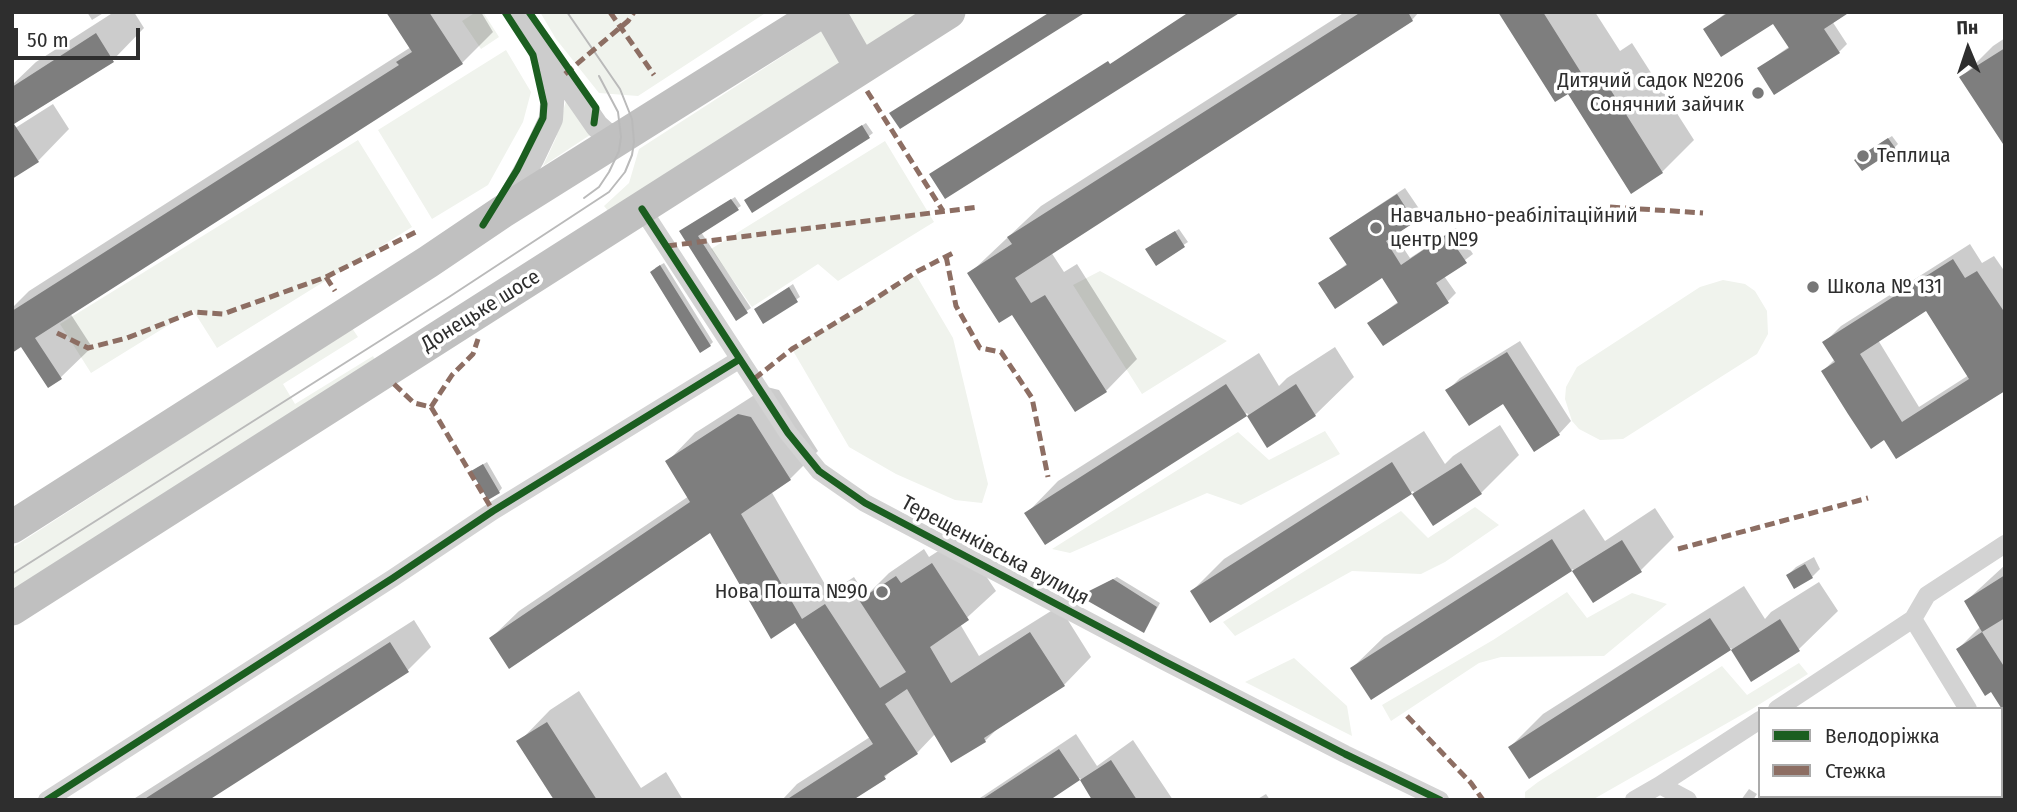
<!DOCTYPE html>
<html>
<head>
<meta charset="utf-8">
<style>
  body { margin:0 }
  #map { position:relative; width:2017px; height:812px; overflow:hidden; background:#fff; font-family:"Fira Sans Condensed",sans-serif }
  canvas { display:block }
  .frame { position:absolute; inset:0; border:14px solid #2e2e2e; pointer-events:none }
  .legend { position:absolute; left:1758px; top:707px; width:245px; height:91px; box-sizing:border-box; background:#fff; border:2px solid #ababab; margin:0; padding:9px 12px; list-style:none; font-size:21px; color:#2e2e2e }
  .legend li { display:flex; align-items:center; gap:14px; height:35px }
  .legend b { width:35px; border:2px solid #ababab }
  .north { position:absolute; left:1933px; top:14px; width:70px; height:70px; -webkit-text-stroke:5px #fff; paint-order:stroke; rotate:358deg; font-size:19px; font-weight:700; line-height:28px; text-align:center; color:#2e2e2e }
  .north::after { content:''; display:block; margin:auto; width:24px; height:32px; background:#2e2e2e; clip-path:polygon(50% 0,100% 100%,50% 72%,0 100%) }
  .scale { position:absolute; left:14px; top:28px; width:126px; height:32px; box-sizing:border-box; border:4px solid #2e2e2e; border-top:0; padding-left:9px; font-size:21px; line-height:24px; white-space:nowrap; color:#2e2e2e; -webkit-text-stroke:5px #fff; paint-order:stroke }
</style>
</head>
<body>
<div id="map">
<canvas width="2017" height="812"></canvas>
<div class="frame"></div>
<ul class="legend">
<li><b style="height:9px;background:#1b5e20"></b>Велодоріжка</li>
<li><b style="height:9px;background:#8d6e63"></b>Стежка</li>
</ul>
<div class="north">Пн</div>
<div class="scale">50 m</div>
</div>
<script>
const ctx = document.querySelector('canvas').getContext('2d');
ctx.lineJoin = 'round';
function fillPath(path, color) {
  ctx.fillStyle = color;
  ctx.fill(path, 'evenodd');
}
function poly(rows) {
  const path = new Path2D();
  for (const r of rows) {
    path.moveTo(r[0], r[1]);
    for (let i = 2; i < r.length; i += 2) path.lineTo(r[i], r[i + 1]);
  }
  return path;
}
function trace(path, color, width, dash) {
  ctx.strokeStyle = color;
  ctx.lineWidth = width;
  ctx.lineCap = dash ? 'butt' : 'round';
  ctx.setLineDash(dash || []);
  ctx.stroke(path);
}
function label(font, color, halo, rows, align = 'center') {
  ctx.font = font + ' "Fira Sans Condensed",sans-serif';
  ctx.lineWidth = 7;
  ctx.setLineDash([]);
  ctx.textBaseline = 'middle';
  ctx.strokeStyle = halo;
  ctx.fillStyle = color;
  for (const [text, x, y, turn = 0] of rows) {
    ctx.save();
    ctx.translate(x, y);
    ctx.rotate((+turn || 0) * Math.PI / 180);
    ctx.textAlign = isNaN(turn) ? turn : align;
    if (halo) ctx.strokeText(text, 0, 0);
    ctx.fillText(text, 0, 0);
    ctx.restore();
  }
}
fillPath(poly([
  [476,12,483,12,499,37,481,49,462,21],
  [540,12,767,12,638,96,599,93,556,39],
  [851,12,920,12,609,212,604,206,629,183,639,149],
  [506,50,531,92,523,122,488,185,432,219,378,130],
  [568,93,593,133,543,166,556,138],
  [358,140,412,227,217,348,193,310,91,373,60,324],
  [885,141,934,222,838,281,818,264,752,307,711,249],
  [1100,271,1227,341,1142,394,1073,285],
  [916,275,953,338,988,484,982,503,955,500,896,474,849,447,792,349],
  [1723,280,1745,284,1755,291,1767,311,1768,334,1757,354,1623,439,1600,440,1579,429,1572,421,1565,399,1566,387,1577,367,1700,287],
  [352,328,358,337,283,384,295,404,373,356,375,360,12,592,12,548],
  [1325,431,1340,454,1241,505,1207,493,1070,553,1052,549,1238,432,1269,460],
  [1475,507,1499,525,1445,562,1421,574,1352,571,1235,636,1223,622,1401,511,1428,538],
  [1567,592,1587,618,1632,593,1667,604,1604,656,1501,657,1479,663,1391,721,1382,705,1493,640],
  [1294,658,1347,706,1352,736,1245,682],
  [1799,663,1808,674,1752,709,1592,800,1525,800,1525,792,1538,782,1722,666,1747,695]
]), '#f0f3ed');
fillPath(poly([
  [87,12,105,12,92,20],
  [114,12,134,12,144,28,113,60,12,113,12,85,36,62],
  [388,12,481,12,493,32,462,63,70,313,92,347,60,378,22,344,12,345,12,308,29,291,411,47],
  [1345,12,1419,12,1412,20,1051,252,1064,272,1077,264,1137,359,1106,391,970,273,1041,206],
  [1500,12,1595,12,1620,51,1632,43,1694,140,1662,172,1568,91],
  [1727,12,1847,12,1832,21,1847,44,1839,52,1759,68,1790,46,1774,21,1705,29],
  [2005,38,2005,144,1962,77,1993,46],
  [53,104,69,129,38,161,12,130],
  [866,123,873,133,869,136,753,210,750,197],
  [1892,136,1898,144,1894,148,1860,156],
  [1405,188,1422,213,1394,234,1410,258,1456,228,1473,254,1444,276,1456,293,1448,301,1383,344,1370,323,1399,301,1383,276,1320,284,1348,263,1332,239,1340,231],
  [735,197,741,206,701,232,751,308,736,318,685,228],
  [1179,229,1188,242,1156,263,1151,245],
  [1970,244,1982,263,1994,256,2005,272,2005,389,1885,437,1823,371,1835,359,1825,342,1841,326],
  [1927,308,1969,375,1919,407,1878,340],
  [664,263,713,342,710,345,655,268],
  [793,284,800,297,764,321,756,309],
  [1520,341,1571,421,1559,434,1504,402,1448,390,1460,378],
  [1335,347,1354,377,1315,415,1268,445,1247,413,1045,542,1027,513,1058,481,1259,353,1279,386,1287,378],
  [767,387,779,390,818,451,790,479,771,491,830,593,854,577,866,596,889,573,924,549,929,557,960,537,996,591,960,624,979,656,1059,606,1091,657,1064,685,1003,723,985,741,935,734,917,753,897,765,885,777,850,800,782,800,797,784,870,737,795,621,711,531,491,638,519,611,689,496,668,461,695,433],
  [1500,425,1519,455,1481,493,1433,523,1413,491,1211,620,1192,591,1224,559,1424,431,1445,464,1453,456],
  [487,462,502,488,499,492,477,468],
  [1655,508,1674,537,1641,570,1594,601,1573,569,1371,698,1352,668,1384,637,1584,509,1605,541],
  [1814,557,1820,569,1812,577,1788,575,1796,567],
  [2005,565,2005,711,1992,690,1958,649,1981,626,1966,601],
  [1117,577,1160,603,1147,627,1082,596],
  [1819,582,1838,611,1799,649,1752,680,1731,648,1529,776,1510,747,1543,714,1744,586,1765,619,1771,612],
  [414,620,431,647,408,670,205,800,132,800],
  [579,691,641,788,666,772,683,800,556,800,519,742,550,710],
  [1076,734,1097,766,1133,740,1173,800,1094,800,1080,778,1047,800,977,800],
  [1749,789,1757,794,1753,800,1741,800],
  [1266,794,1270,800,1256,800],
  [1808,796,1820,796,1827,800,1805,800],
  [1839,796,1852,796,1858,800,1835,800]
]), '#0003');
fillPath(poly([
  [386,12,429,12,463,64,35,338,62,379,48,388,21,347,12,353,12,311,399,65,396,62,412,52],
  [1050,12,1086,12,900,129,889,113],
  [1189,12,1241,12,945,199,929,174,1108,61,1110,64],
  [1361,12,1408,12,1413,21,1015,278,1031,303,1045,295,1107,392,1075,412,1012,315,999,323,967,273,1012,244,1007,237,1015,232],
  [1498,12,1543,12,1587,82,1600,73,1663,173,1631,194,1568,94,1555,102],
  [1729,12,1850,12,1824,29,1840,53,1774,95,1757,68,1789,48,1773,24,1721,57,1703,29],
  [96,33,114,62,14,124,39,162,12,179,12,87],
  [2005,48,2005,147,1959,77],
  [862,125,870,138,752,213,744,200],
  [1888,138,1896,149,1862,171,1854,160],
  [1397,194,1415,222,1386,241,1401,265,1447,234,1467,263,1436,283,1449,303,1383,346,1367,323,1398,303,1382,278,1335,309,1318,283,1347,265,1329,238],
  [731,199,739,210,698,236,748,313,736,321,679,231],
  [1175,231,1185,247,1156,266,1145,249],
  [1953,259,1965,278,1977,271,2005,313,2005,391,1896,459,1884,440,1871,449,1848,414,1821,371,1835,362,1822,342],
  [1926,311,1969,379,1902,422,1860,354],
  [660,265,711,346,700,353,650,272],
  [789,287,798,302,763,324,754,309],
  [1507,352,1560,435,1534,452,1503,404,1469,426,1445,390],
  [1226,384,1247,416,1045,545,1024,513],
  [1296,384,1316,416,1267,448,1247,416],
  [738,414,751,417,791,480,741,514,802,619,825,604,880,688,906,672,859,600,896,576,901,583,932,563,969,620,930,647,951,683,1030,632,1065,686,984,738,986,742,951,763,907,689,885,704,918,754,884,776,886,779,853,800,786,800,873,744,795,623,771,639,710,533,509,669,489,638,690,502,665,461],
  [1392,462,1412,494,1210,623,1190,591],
  [1461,463,1482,494,1433,526,1412,494],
  [483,464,500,493,488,500,471,471],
  [1552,539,1572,571,1371,700,1350,668],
  [1622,540,1642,572,1593,603,1572,571],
  [1805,564,1813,578,1794,589,1786,575],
  [2005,575,2005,618,1982,632,1964,601],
  [1113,579,1157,607,1144,633,1079,596],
  [1710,618,1731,650,1529,779,1508,747],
  [1780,619,1800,651,1751,682,1731,650],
  [1982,632,2005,668,2005,714,1991,692,1985,696,1956,649],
  [390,642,409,672,209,800,143,800],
  [547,722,597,800,554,800,516,741],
  [1059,749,1080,780,1050,800,981,800],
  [1111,760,1137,800,1092,800,1080,780]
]), '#7e7e7e');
trace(poly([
  [642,209,788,433,819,471,865,503,1164,661,1345,754,1440,800],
  [1913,619,1968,709],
  [1777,709,1913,619,1927,595,2005,544],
  [2001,762,2005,767],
  [1660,785,1688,800],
  [47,800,393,578,493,511,740,359],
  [1634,800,1660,785,1760,720]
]), '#d3d3d3', 18);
trace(poly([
  [518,12,597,126,606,134,621,137],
  [504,209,532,159,551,119,553,88,537,42]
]), '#ccc', 24);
trace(poly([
  [829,12,861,68],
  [12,527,428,262,502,212,821,12],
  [12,609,949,12]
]), '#c0c0c0', 33);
trace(poly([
  [584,198,599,187,609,172,619,151,621,137,618,112,599,76],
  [12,574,449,297,609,192,625,172,632,155,634,142,632,119,620,89,567,12]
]), '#bababa', 2);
trace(poly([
  [610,12,654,75],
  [565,74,628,21,634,12],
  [867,91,943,211],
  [1610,207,1703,213],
  [667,246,979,207],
  [946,256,956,306,980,348,1001,352,1032,398,1048,477],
  [326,277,335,291],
  [57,333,88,348,127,338,193,312,223,314,326,277,416,232],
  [754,379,792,349,867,304,918,271,955,252],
  [394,384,414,403,431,407,452,375,473,354,478,339],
  [431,407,493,511],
  [1678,549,1868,498],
  [1407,716,1471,783,1483,800]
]), '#8d6e63', 5, [10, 5]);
trace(poly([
  [529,12,596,108,594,123],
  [642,209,788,433,819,471,865,503,1164,661,1345,754,1440,800],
  [483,225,517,170,543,118,544,104,533,55,505,12],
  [47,800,393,578,493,511,740,359]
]), '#1b5e20', 7);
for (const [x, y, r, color] of [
  [1758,93,7,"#777"],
  [1863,156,7,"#777"],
  [1376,228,7,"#777"],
  [1813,287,7,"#777"],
  [882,592,7,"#777"]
]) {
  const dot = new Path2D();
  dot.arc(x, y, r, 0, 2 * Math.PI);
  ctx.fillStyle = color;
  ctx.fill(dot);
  trace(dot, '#fff', 2.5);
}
label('21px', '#2e2e2e', '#fff', [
  ["Дитячий садок №206",1744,81,"right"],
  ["Сонячний зайчик",1744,105,"right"],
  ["Теплица",1877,156],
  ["Навчально-реабілітаційний",1390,216],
  ["центр №9",1390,240],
  ["Школа № 131",1827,287],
  ["Нова Пошта №90",868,592,"right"]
], 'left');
label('21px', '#2e2e2e', '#fff', [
  ["Донецьке шосе",481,311,-32],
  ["Терещенківська вулиця",995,551,28]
]);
</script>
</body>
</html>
